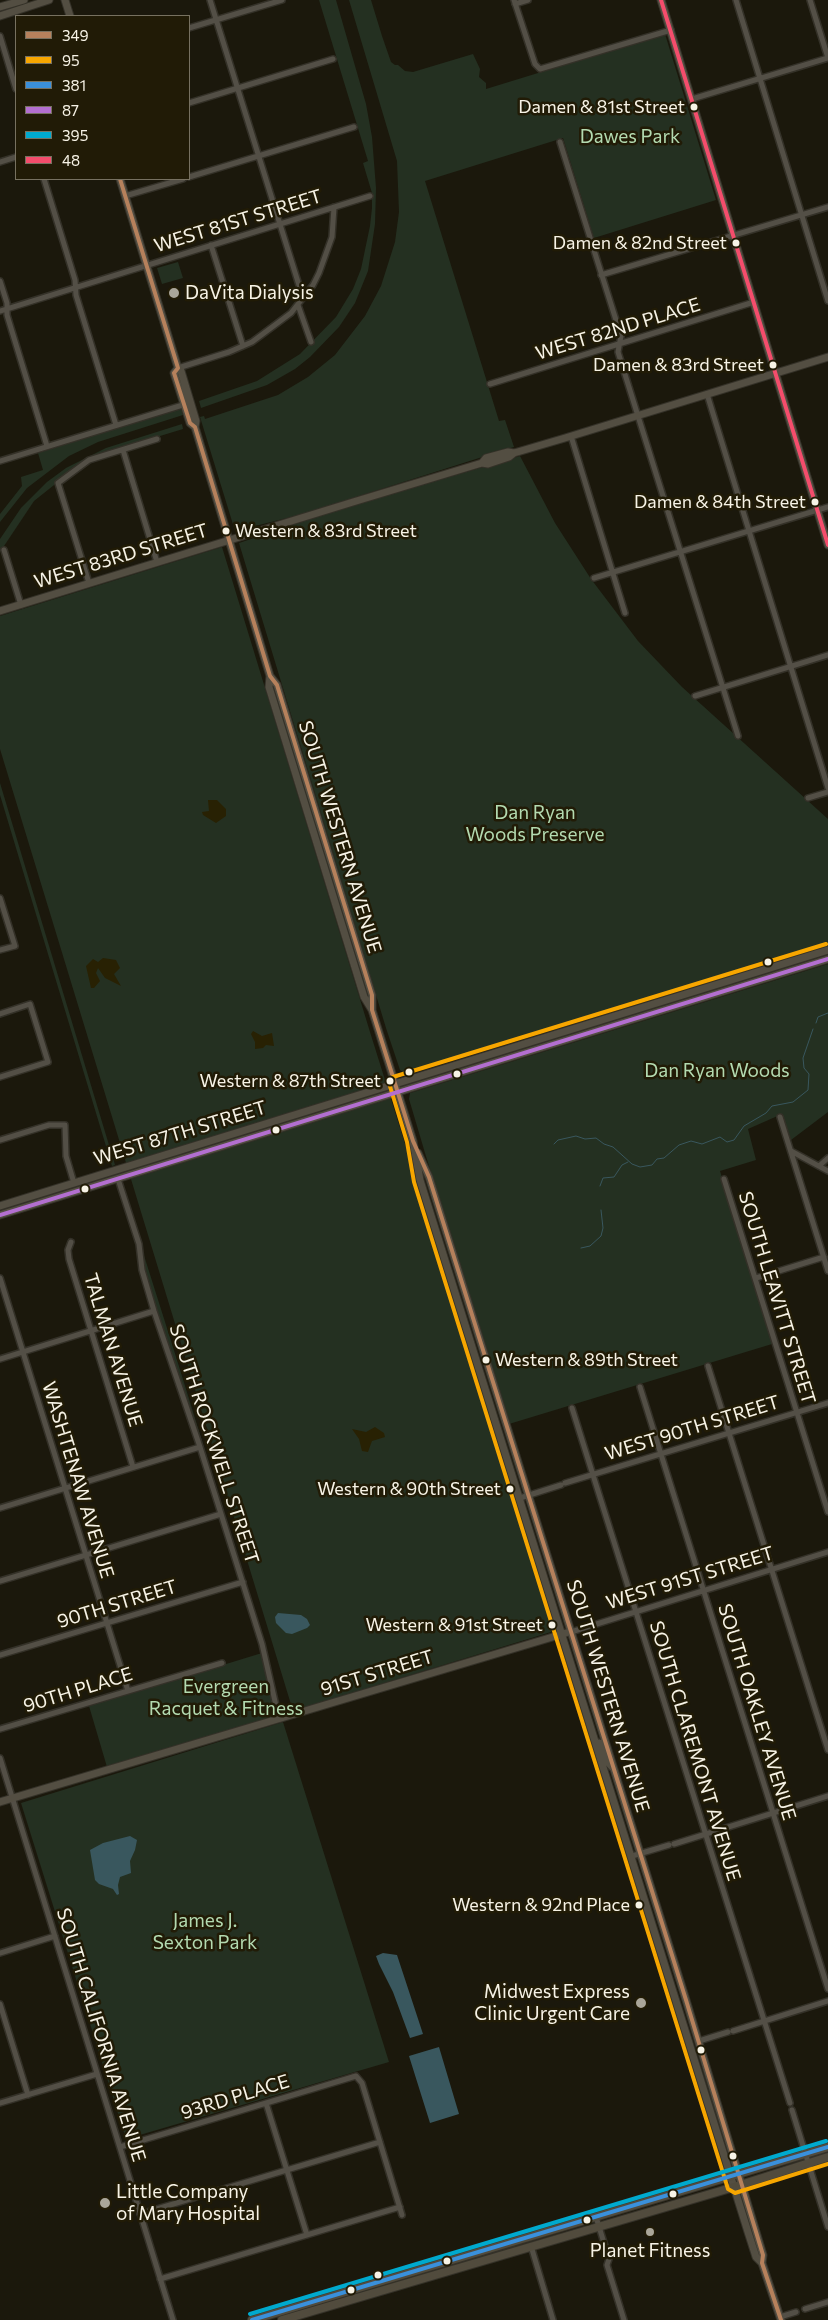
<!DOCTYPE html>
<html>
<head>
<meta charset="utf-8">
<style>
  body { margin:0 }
  #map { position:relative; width:828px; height:2320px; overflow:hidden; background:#1b180c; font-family:Commissioner,sans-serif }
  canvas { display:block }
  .legend { position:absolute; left:15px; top:15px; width:175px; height:165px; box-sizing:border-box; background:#211b06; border:1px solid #777160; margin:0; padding:6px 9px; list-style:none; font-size:15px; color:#f7f3e6 }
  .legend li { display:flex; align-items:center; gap:10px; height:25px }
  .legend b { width:25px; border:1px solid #777160 }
</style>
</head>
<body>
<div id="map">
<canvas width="828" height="2320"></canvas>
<ul class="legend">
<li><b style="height:6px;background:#b6815c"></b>349</li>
<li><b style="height:6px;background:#f7a600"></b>95</li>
<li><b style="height:6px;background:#3a90db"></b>381</li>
<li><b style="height:6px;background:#b36fd0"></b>87</li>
<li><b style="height:6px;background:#00a9ce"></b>395</li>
<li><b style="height:6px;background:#f44d6c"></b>48</li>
</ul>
</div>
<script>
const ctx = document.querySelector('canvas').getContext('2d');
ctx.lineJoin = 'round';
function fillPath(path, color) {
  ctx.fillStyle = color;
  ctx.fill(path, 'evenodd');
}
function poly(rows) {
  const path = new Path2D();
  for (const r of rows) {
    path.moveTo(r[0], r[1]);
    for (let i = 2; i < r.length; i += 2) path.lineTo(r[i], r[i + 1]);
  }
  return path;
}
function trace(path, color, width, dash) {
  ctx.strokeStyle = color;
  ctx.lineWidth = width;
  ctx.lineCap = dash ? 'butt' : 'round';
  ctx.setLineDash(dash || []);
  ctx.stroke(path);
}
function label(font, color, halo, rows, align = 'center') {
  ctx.font = font + ' Commissioner,sans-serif';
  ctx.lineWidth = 5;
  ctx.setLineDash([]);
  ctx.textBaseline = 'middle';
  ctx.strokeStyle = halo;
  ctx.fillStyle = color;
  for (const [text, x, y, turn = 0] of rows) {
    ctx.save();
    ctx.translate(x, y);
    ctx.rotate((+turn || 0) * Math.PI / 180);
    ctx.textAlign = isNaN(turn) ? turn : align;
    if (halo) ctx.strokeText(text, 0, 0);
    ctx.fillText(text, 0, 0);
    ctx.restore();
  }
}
fillPath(poly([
  [319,0,336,0,366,104,372,137,376,188,375,224,368,271,355,303,339,327,310,357,295,369,267,385,201,408,199,401,257,381,300,354,336,317,353,289,361,269,370,226,372,208,372,193,363,163,368,161],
  [349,0,371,0,382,36,391,62,395,65,398,65,405,71,413,72,473,54,480,69,479,77,486,83,486,89,665,34,716,200,594,238,563,138,425,181,499,421,505,420,514,447,299,515,235,531,200,417,204,416,205,419,278,395,308,377,335,355,365,316,381,286,395,242,399,212,397,161],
  [178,262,183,278,162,284,157,268],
  [181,408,183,415,98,442,69,456,27,488,0,522,0,514,22,486,21,477,43,470,38,453],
  [182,424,183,429,88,458,34,501,0,552,0,539,21,508,47,482,66,468,106,448],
  [520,456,555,523,591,579,638,641,682,687,828,819,828,945,405,1074,400,1070,386,1028,239,543,334,511],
  [222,547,370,1032,556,1626,551,1632,293,1711,0,749,0,616],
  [272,686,274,686,368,996,362,980],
  [0,783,115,1165,112,1166,0,795],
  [828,964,828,1112,791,1140,782,1114,748,1129,756,1160,720,1171,769,1325,772,1344,509,1424,425,1153,409,1099,410,1093],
  [716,988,702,995,521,1050,520,1048],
  [141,1246,172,1344,234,1544,156,1310,144,1269],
  [262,1653,275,1712,274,1717,107,1767,89,1706],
  [283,1722,389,2062,126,2139,21,1803]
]), '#243021');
fillPath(poly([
  [208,800,217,800,226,809,226,816,216,823,203,815,202,812,209,811],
  [103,958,116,960,120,968,114,974,121,986,105,978,98,968,96,973,100,981,94,988,91,988,86,966,93,959,98,962],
  [253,1031,262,1036,272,1033,274,1046,266,1045,263,1048,255,1049,255,1042,251,1034],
  [375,1427,384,1433,385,1437,372,1441,368,1452,362,1451,359,1439,352,1429,366,1432]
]), '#282103');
fillPath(poly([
  [278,1613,301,1615,307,1619,310,1625,307,1628,292,1634,286,1633,276,1623,275,1617],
  [130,1836,137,1840,135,1850,130,1861,131,1873,120,1877,118,1885,119,1894,117,1895,113,1889,99,1884,95,1880,90,1850,103,1843],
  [383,1953,397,1955,423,2034,410,2038,393,1992,379,1964,376,1956],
  [439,2047,459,2114,430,2123,409,2056]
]), '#39575e');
trace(poly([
  [816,1023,818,1017,828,1013],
  [554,1144,558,1140,576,1136,585,1139,596,1138,604,1144,613,1147,632,1164,640,1167,652,1165,657,1159,664,1158,679,1145,691,1141,702,1144,720,1137,727,1142,734,1140,744,1126,766,1113,772,1106,793,1102,808,1090,809,1074,804,1068,803,1058,813,1029],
  [600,1186,603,1178,614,1177,622,1165,628,1162],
  [581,1248,590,1246,601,1236,603,1228,601,1210]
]), '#39575e', 1);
const street = poly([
  [210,0,303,298],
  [514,0,535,64,540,69,671,30],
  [736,0,828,301],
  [810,0,828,58],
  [515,4,528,0],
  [189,28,282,0],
  [0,36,16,89],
  [692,99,828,58],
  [189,103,333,59],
  [560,142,621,336,618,352,738,736],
  [0,162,16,157],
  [189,177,354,127],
  [44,179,75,280,76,295,116,425],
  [125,196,183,179],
  [211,245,243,346],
  [601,275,828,207],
  [0,281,7,303,7,315,47,446],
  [298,305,311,342],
  [0,311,370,196],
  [178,368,229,352,252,342,291,313,313,285,319,273,332,237,334,207],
  [490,384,754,302],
  [707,394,828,788],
  [571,436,625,613],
  [123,450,157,562],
  [0,461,186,404],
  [4,550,21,605],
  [594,578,828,507],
  [89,583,58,483,89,460,157,439],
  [695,696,828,655],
  [808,798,828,792],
  [0,898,15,946,0,950],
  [0,1014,30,1004,48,1062,0,1077],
  [780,1117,828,1271],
  [0,1140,49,1125,65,1125,66,1156,74,1183],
  [791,1151,828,1171],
  [819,1166,828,1158],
  [118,1179,139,1244,142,1270,154,1311,200,1447,262,1644,279,1719],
  [724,1179,828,1512],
  [71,1242,68,1250,69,1259,133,1467],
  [0,1278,128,1691],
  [756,1278,824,1257],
  [0,1359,154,1311],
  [708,1366,828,1750],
  [640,1387,828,1989],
  [572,1408,790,2103],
  [565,1483,828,1403],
  [520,1498,561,1485],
  [0,1508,200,1447],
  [0,1581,221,1514],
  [571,1632,828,1552],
  [0,1655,243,1582],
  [0,1729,222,1663],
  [0,1758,173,2320],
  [674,1844,828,1796],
  [632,1856,669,1845],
  [0,1953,55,1936],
  [0,2004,28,2095],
  [733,2031,828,2001],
  [699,2041,728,2032],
  [0,2103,97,2074],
  [266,2103,307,2235],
  [792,2110,828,2227],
  [120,2147,356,2076,362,2083,402,2215],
  [140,2214,380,2142],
  [596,2217,609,2259,607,2265,624,2320],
  [531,2246,553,2320],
  [160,2279,400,2207],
  [805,2309,828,2302],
  [780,2317,796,2312]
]);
const secondary = poly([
  [65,0,70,16],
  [661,0,828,545],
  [0,7,24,0],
  [0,16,49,0],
  [120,179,178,368,181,371,196,421,195,427,270,676,269,687,364,997,372,1010,413,1141,420,1180,748,2232,756,2257,762,2263],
  [178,368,174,373,190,423,195,427],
  [482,463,486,458,508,452,514,453,565,438,828,357],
  [0,611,353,502,482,463,488,464,509,457,514,453],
  [270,676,277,685,295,744,372,995,372,1009],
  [418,1153,429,1177,686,2000,763,2255,762,2263,781,2320],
  [0,1206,828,950],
  [0,1215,828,959],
  [599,1743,606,1760,613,1768],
  [0,1802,566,1633]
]);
const primary = poly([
  [252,2320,828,2147],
  [282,2320,734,2187,828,2157]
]);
trace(street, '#343128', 8);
trace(secondary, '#343128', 9);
trace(primary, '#343128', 10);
trace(street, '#534f46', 5);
trace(secondary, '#534e42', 7);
trace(primary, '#514b3d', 8);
trace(poly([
  [120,179,178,368,174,373,190,423,195,427,270,676,277,685,372,995,372,1010,413,1141,429,1177,686,2000,763,2255,762,2263,781,2320]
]), '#b6815c', 4);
trace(poly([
  [826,944,393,1077,389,1083,407,1142,414,1182,728,2189,735,2193,828,2164]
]), '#f7a600', 4);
trace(poly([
  [252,2320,828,2147]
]), '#3a90db', 4);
trace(poly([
  [0,1215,828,959]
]), '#b36fd0', 4);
trace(poly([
  [250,2314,826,2141]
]), '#00a9ce', 4);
trace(poly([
  [661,0,828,545]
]), '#f44d6c', 4);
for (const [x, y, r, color] of [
  [694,107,4.5,"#f7f3e6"],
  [736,243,4.5,"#f7f3e6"],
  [174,293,6,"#aaa69a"],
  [773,365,4.5,"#f7f3e6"],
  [815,502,4.5,"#f7f3e6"],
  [226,531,4.5,"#f7f3e6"],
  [768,962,4.5,"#f7f3e6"],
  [409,1072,4.5,"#f7f3e6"],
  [457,1074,4.5,"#f7f3e6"],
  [390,1081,4.5,"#f7f3e6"],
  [276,1130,4.5,"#f7f3e6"],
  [85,1189,4.5,"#f7f3e6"],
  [486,1360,4.5,"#f7f3e6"],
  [510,1489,4.5,"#f7f3e6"],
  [552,1625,4.5,"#f7f3e6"],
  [639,1905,4.5,"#f7f3e6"],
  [641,2003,6,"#aaa69a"],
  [701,2050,4.5,"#f7f3e6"],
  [733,2156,4.5,"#f7f3e6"],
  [673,2194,4.5,"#f7f3e6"],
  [105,2203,6,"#aaa69a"],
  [587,2220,4.5,"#f7f3e6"],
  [650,2232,5,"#aaa69a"],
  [447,2261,4.5,"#f7f3e6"],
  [378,2275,4.5,"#f7f3e6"],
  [351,2290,4.5,"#f7f3e6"]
]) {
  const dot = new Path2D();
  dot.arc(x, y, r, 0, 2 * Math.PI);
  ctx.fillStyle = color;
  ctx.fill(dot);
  trace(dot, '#211b06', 2);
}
label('18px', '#f7f3e6', '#211b06', [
  ["Damen & 81st Street",685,107],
  ["Damen & 82nd Street",727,243],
  ["Damen & 83rd Street",764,365],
  ["Damen & 84th Street",806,502],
  ["Western & 83rd Street",235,531,"left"],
  ["Western & 87th Street",381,1081],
  ["Western & 89th Street",495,1360,"left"],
  ["Western & 90th Street",501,1489],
  ["Western & 91st Street",543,1625],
  ["Western & 92nd Place",630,1905]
], 'right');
label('19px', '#b3dab0', '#211b06', [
  ["Dawes Park",630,137],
  ["Dan Ryan",535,813],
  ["Woods Preserve",535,835],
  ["Dan Ryan Woods",717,1071],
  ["Evergreen",226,1687],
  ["Racquet & Fitness",226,1709],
  ["James J.",205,1921],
  ["Sexton Park",205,1943]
]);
label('19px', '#f7f3e6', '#211b06', [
  ["WEST 81ST STREET",238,221,-17],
  ["WEST 82ND PLACE",618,329,-17],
  ["WEST 83RD STREET",121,556,-17],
  ["SOUTH WESTERN AVENUE",340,837,73],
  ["WEST 87TH STREET",180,1133,-17],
  ["SOUTH LEAVITT STREET",777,1298,73],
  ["TALMAN AVENUE",113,1350,73],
  ["WEST 90TH STREET",692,1428,-17],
  ["SOUTH ROCKWELL STREET",214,1444,72],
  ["WASHTENAW AVENUE",78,1480,73],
  ["WEST 91ST STREET",690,1578,-17],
  ["90TH STREET",117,1604,-17],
  ["91ST STREET",377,1673,-17],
  ["90TH PLACE",78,1690,-17],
  ["SOUTH WESTERN AVENUE",608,1696,73],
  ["SOUTH OAKLEY AVENUE",757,1712,73],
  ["SOUTH CLAREMONT AVENUE",695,1751,73],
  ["SOUTH CALIFORNIA AVENUE",101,2035,73],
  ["93RD PLACE",235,2097,-17]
]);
label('19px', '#f7f3e6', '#211b06', [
  ["DaVita Dialysis",185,293],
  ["Midwest Express",630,1992,"right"],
  ["Clinic Urgent Care",630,2014,"right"],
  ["Little Company",116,2192],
  ["of Mary Hospital",116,2214],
  ["Planet Fitness",650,2251,"center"]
], 'left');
</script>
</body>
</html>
